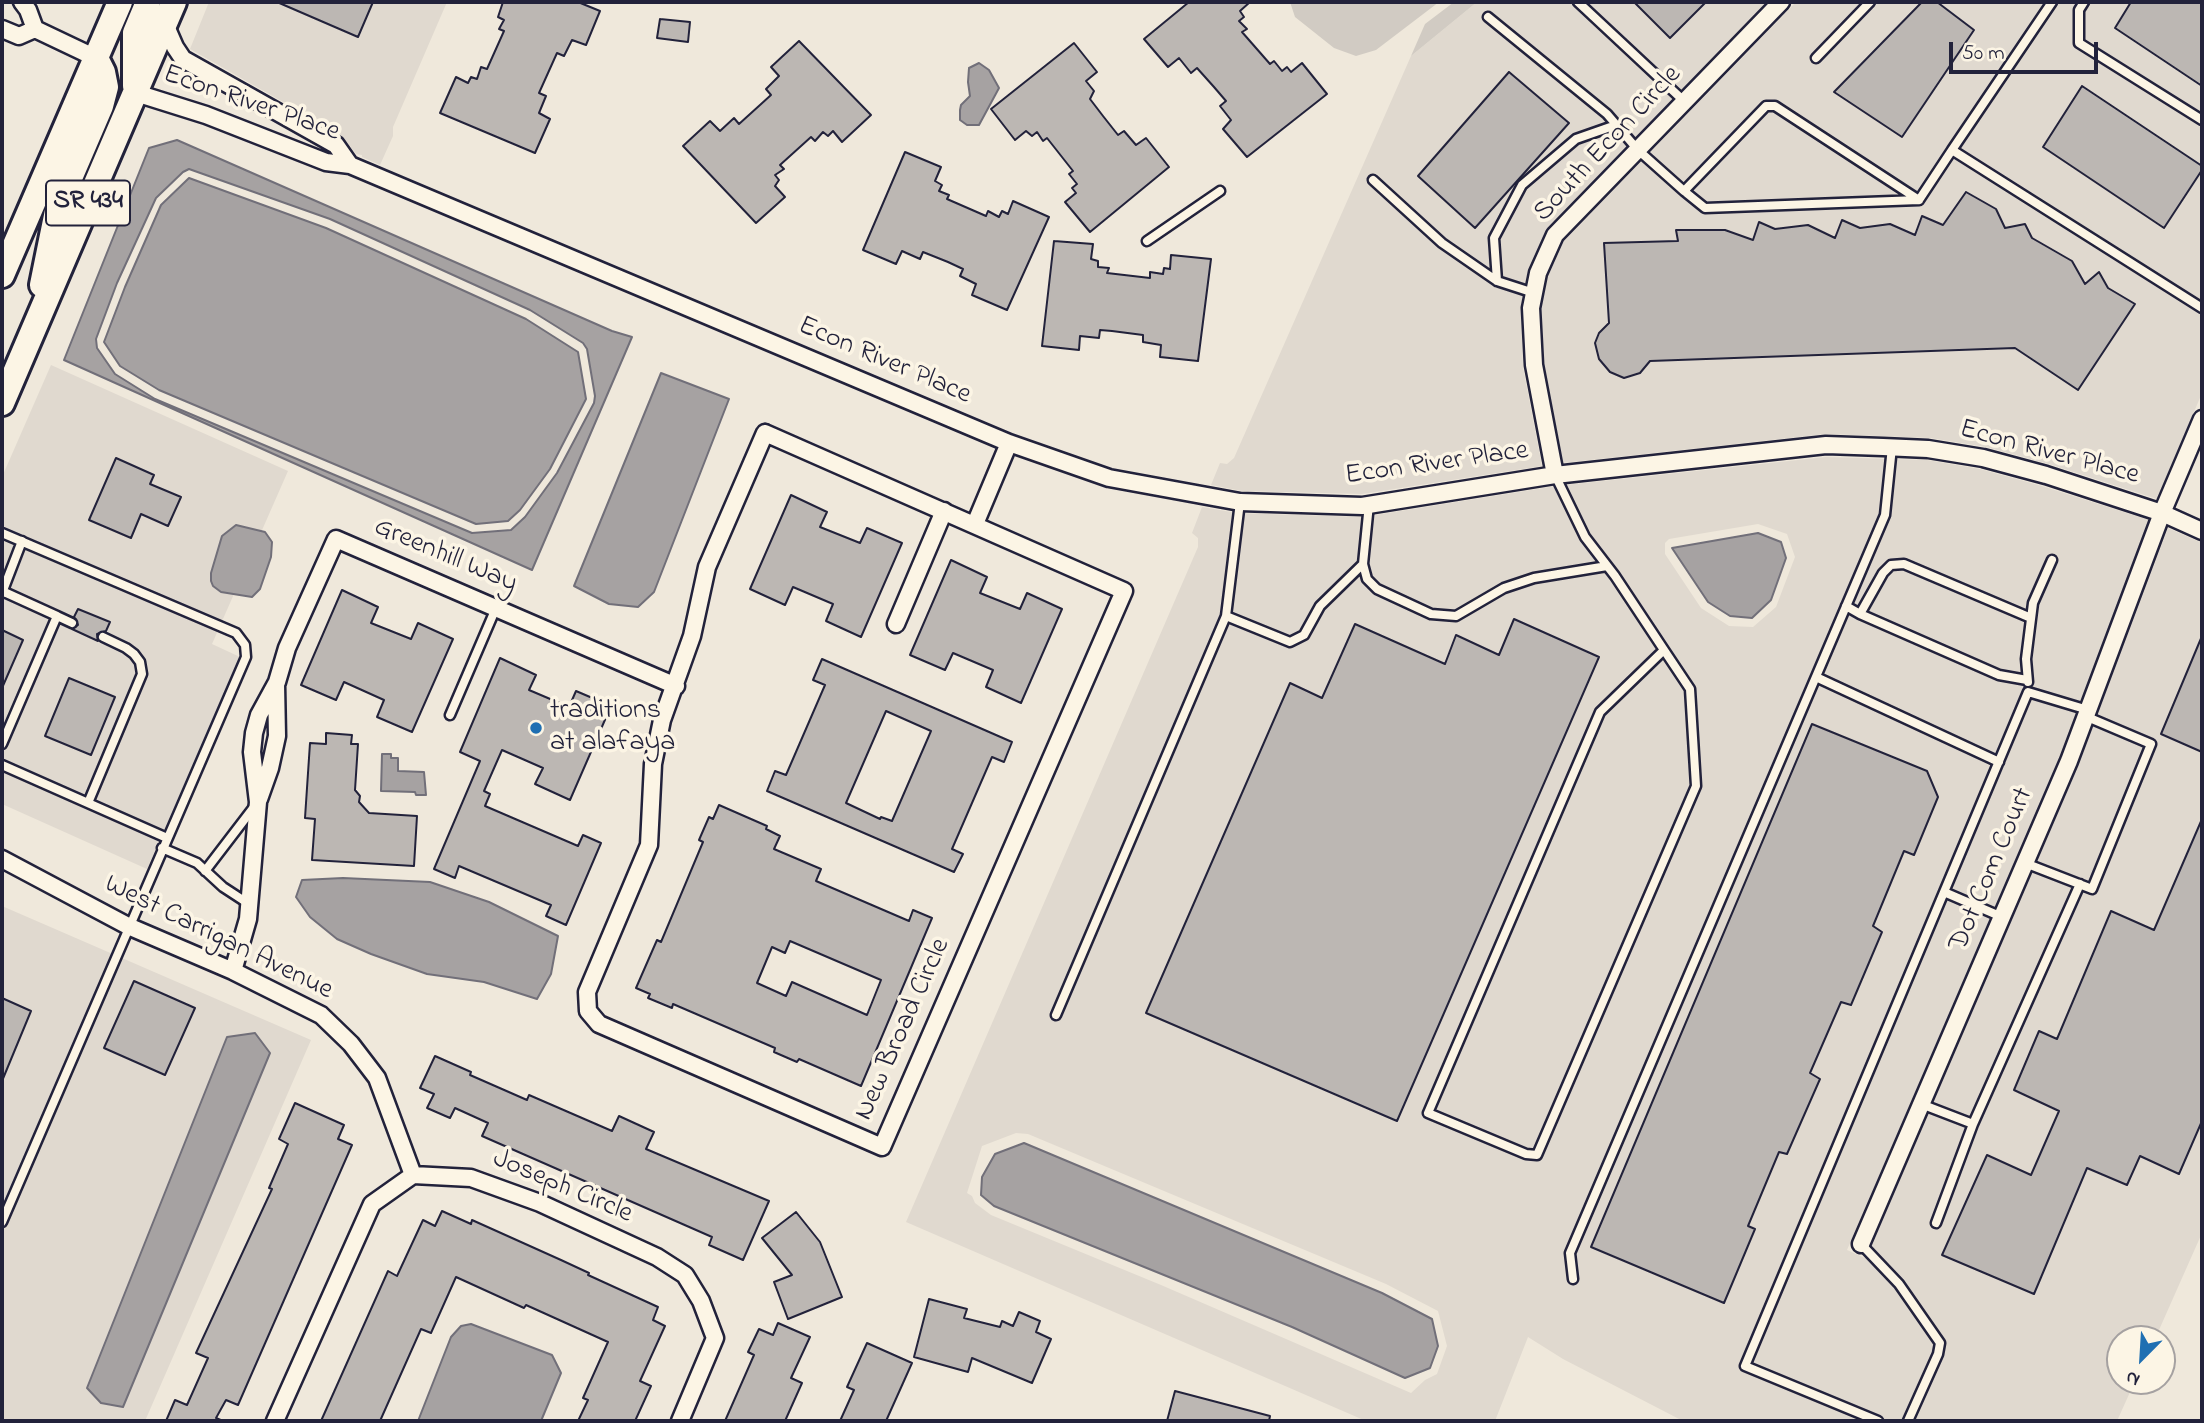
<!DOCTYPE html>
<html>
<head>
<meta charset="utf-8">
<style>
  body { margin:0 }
  #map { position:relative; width:2204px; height:1423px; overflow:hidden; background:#efe8db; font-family:"Indie Flower",sans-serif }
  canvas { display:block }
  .frame { position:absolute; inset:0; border:4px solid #22223b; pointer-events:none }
  .north { position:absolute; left:2106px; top:1325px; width:70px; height:70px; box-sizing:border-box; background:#fcf5e5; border:2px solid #a5a1a1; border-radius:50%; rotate:204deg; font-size:19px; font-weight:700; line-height:28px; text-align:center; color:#22223b }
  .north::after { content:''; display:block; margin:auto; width:24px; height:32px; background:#1f6fb2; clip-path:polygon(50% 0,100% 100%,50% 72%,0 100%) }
  .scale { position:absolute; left:1949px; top:42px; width:149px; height:32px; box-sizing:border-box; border:4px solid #22223b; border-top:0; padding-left:9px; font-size:21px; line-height:24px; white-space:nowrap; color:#22223b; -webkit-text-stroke:5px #fcf5e5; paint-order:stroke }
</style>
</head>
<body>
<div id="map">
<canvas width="2204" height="1423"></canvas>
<div class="frame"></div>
<div class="north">N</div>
<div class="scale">50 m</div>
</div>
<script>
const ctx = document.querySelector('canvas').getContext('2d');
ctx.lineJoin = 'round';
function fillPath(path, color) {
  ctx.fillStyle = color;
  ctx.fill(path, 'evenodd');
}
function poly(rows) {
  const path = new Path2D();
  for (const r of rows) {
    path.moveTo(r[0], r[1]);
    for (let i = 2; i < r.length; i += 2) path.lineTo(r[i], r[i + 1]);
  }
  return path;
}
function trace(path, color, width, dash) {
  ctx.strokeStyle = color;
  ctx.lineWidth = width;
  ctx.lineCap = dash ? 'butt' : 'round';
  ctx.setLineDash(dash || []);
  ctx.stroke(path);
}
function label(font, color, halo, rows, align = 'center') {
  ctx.font = font + ' "Indie Flower",sans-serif';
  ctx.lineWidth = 7;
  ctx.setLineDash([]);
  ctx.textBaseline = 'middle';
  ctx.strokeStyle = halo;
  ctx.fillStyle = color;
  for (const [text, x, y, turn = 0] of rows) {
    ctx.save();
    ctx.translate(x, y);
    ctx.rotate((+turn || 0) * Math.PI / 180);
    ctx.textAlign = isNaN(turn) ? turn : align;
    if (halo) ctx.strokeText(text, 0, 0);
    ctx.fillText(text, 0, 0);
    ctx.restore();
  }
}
fillPath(poly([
  [209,2,447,2,393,127,393,136,380,165,362,157,362,155,356,154,341,135,190,49],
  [1477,2,1767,2,1549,227,1528,271,1521,306,1523,367,1542,466,1362,494,1242,491,1211,485,1220,463,1227,464,1234,458,1411,56],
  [1796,2,2202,2,2202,393,2157,499,2049,464,1986,447,1930,438,1826,434,1563,463,1544,362,1541,308,1548,276,1564,241],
  [51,365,288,471,212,644,240,657,147,869,2,804,2,477],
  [1826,457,1927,460,1980,469,2042,486,2149,520,2060,757,1847,1250,1865,1258,2079,764,2168,528,2202,543,2202,1233,2155,1339,2120,1339,2120,1381,2135,1381,2117,1421,1683,1421,1563,1359,1528,1337,1495,1421,1366,1421,906,1222,1198,547,1198,538,1192,533,1202,507,1237,513,1363,517,1556,486],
  [1758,524,1787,534,1795,557,1776,607,1753,627,1729,626,1701,608,1665,554,1665,543,1669,539],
  [1016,1133,1028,1134,1386,1284,1438,1311,1447,1346,1437,1374,1425,1380,1411,1393,1161,1285,991,1215,975,1203,972,1196,967,1193,982,1146],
  [2,906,311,1040,145,1421,2,1421]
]), '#e0d9cf');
fillPath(poly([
  [1290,2,1439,2,1376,50,1356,56,1334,48,1295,17],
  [1454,2,1477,2,1411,56,1425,24]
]), '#d1cbc3');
const water = poly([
  [979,63,989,70,999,88,979,125,967,125,960,120,960,110,961,105,970,96,968,82,969,68,979,63],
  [177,140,612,331,632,337,532,570,64,360,149,148,177,140],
  [189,169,330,219,530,310,583,343,587,349,595,396,594,403,557,473,525,517,511,530,472,533,155,399,115,374,97,348,96,339,117,283,156,198,183,172,189,169],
  [189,178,326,228,526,319,578,352,586,399,550,469,520,510,508,521,476,524,159,390,120,366,104,342,125,287,161,205,189,178],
  [661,373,729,399,654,592,638,607,609,604,574,586,661,373],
  [236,525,265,532,272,542,271,557,260,589,252,597,221,592,213,586,211,581,211,573,222,536,236,525],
  [1758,533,1781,542,1786,558,1771,600,1752,618,1730,616,1708,602,1672,548,1758,533],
  [382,754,391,754,391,758,398,758,398,771,424,772,426,795,416,795,415,792,381,791,382,754],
  [343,878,430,882,489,902,558,936,551,974,537,999,484,982,427,974,371,954,337,939,310,917,296,897,302,880,343,878],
  [255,1033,270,1053,123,1407,101,1403,87,1388,227,1037,255,1033],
  [1024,1143,1382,1293,1432,1319,1438,1346,1430,1368,1405,1378,1292,1327,994,1206,981,1195,982,1177,995,1154,1024,1143],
  [471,1324,552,1355,561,1373,541,1421,418,1421,451,1337,461,1326,471,1324]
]);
fillPath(water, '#a6a2a2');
trace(water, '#716f79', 2);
const building = poly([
  [277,2,373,2,358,37,277,2],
  [503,2,578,2,600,11,586,45,572,40,564,56,557,53,539,93,546,96,539,113,550,119,535,153,440,113,456,77,468,83,471,77,477,79,481,67,487,69,504,31,499,29,504,20,498,17,503,2],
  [1189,2,1250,2,1240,11,1244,17,1239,21,1247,29,1242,32,1270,64,1274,61,1282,71,1287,67,1291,72,1302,63,1327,94,1247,157,1223,129,1231,120,1220,106,1226,101,1214,87,1197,68,1191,73,1179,58,1168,67,1144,39,1189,2],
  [1634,2,1706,2,1670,38,1634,2],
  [1922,2,1937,2,1974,30,1902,137,1834,92,1922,2],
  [2131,2,2202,2,2202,86,2115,28,2131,2],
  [660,19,690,22,688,42,657,38,660,19],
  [799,41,871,115,842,142,833,131,828,136,823,132,815,141,811,137,780,165,784,169,775,175,779,180,775,186,785,197,756,223,683,146,710,121,720,131,734,118,739,124,760,105,771,95,766,89,779,76,771,67,799,41],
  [1074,43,1097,72,1086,81,1094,91,1090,99,1103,116,1118,135,1124,131,1136,145,1146,138,1169,167,1090,232,1065,202,1076,193,1072,188,1077,184,1069,174,1073,171,1047,138,1043,141,1037,132,1032,136,1026,131,1015,140,991,109,1074,43],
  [1509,72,1569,123,1475,228,1418,176,1509,72],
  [2082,86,2202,166,2202,170,2164,228,2043,147,2082,86],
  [905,152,941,167,935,181,942,185,939,191,949,195,947,199,986,216,988,211,999,217,1002,211,1008,214,1013,201,1049,217,1007,310,972,295,976,284,960,276,963,269,948,262,923,252,920,259,902,251,896,264,863,250,905,152],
  [1966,192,1996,209,2005,228,2025,224,2032,238,2072,261,2085,284,2099,272,2108,288,2135,304,2078,390,2015,348,1650,361,1640,373,1624,378,1610,372,1599,359,1595,343,1599,333,1609,323,1604,243,1678,241,1676,230,1725,230,1753,240,1759,222,1775,229,1808,225,1835,238,1842,220,1860,228,1890,224,1915,235,1922,216,1943,225,1966,192],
  [1054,241,1093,244,1091,259,1098,261,1098,267,1109,268,1107,273,1150,278,1150,272,1163,274,1164,268,1170,269,1171,255,1211,259,1198,361,1160,357,1161,345,1143,342,1143,335,1112,331,1100,330,1099,338,1080,336,1079,350,1042,346,1054,241],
  [116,458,154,475,150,484,181,497,168,526,141,514,131,538,89,520,116,458],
  [791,495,827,512,820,527,860,543,867,528,902,543,861,637,826,621,833,604,793,587,785,605,750,589,791,495],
  [951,560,987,577,980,593,1020,609,1027,593,1062,609,1021,703,986,687,993,670,953,653,945,670,910,655,951,560],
  [342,590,378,607,371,623,411,639,418,623,453,639,412,732,377,717,384,700,344,682,336,700,301,685,342,590],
  [78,609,110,622,106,631,97,634,98,641,72,629,78,625,74,617,78,609],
  [1514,619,1599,657,1397,1121,1146,1013,1290,683,1322,698,1355,624,1445,664,1456,635,1499,655,1514,619],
  [2,630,23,640,2,688,2,630],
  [2202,636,2202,752,2161,734,2202,636],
  [500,658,536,675,529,690,569,707,576,691,611,706,570,800,535,784,543,768,502,750,484,791,490,794,485,806,578,846,583,835,601,843,566,925,546,916,551,905,459,866,455,878,434,869,480,761,460,752,500,658],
  [822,659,1012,742,1004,762,992,757,952,849,963,854,954,872,767,791,775,771,786,775,825,685,813,680,822,659],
  [886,711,931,731,892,821,881,817,880,819,846,803,886,711],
  [69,678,115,697,91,755,45,736,69,678],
  [1812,724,1927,771,1938,797,1914,855,1904,851,1873,926,1882,932,1851,1005,1841,1002,1810,1073,1820,1079,1787,1154,1779,1152,1748,1226,1755,1229,1724,1303,1591,1247,1812,724],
  [326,733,352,735,351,744,358,744,355,790,360,796,359,802,369,813,417,816,414,866,312,860,315,819,305,818,310,743,326,744,326,733],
  [719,805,767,826,766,829,780,836,774,849,821,869,816,881,909,921,913,910,932,918,861,1086,799,1059,797,1062,774,1052,775,1048,673,1004,672,1008,648,998,650,994,636,988,657,940,661,942,677,904,703,842,699,840,709,817,713,819,719,805],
  [790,941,881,980,867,1015,792,982,786,996,757,983,772,947,785,953,790,941],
  [2202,819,2202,1121,2179,1174,2140,1156,2127,1185,2087,1168,2034,1294,1942,1255,1987,1155,2031,1175,2059,1111,2014,1090,2039,1031,2057,1039,2111,911,2154,930,2202,819],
  [134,981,195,1008,165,1075,104,1048,134,981],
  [2,998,31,1011,2,1081,2,998],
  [435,1056,471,1072,470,1075,527,1100,529,1095,612,1131,619,1116,654,1132,646,1149,769,1201,743,1260,709,1245,712,1237,482,1136,488,1123,455,1108,450,1118,427,1108,434,1094,420,1088,435,1056],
  [295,1103,344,1125,338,1139,352,1145,238,1405,226,1400,216,1418,223,1421,166,1421,175,1400,187,1405,208,1358,196,1353,272,1189,269,1188,288,1144,279,1139,295,1103],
  [442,1211,471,1224,472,1220,561,1260,589,1273,588,1275,658,1307,653,1320,665,1326,640,1381,651,1386,635,1421,578,1421,588,1400,583,1398,608,1342,526,1305,524,1308,456,1277,431,1333,421,1329,380,1421,321,1421,388,1271,397,1276,423,1220,435,1226,442,1211],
  [796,1212,820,1242,842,1297,788,1319,774,1282,792,1275,762,1238,796,1212],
  [929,1299,967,1309,964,1318,1000,1327,1002,1321,1013,1326,1019,1312,1040,1321,1036,1332,1051,1339,1032,1383,972,1358,968,1372,914,1357,929,1299],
  [778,1323,810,1337,791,1378,802,1383,785,1421,725,1421,754,1355,748,1352,759,1329,773,1335,778,1323],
  [867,1343,912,1363,886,1421,840,1421,854,1390,847,1387,867,1343],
  [1175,1391,1270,1416,1269,1421,1167,1421,1175,1391]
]);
fillPath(building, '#bcb7b3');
trace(building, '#22223b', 2);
const service = poly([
  [1578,2,1685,102],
  [2052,2,1952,150,2202,308],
  [2084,2,2079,10,2079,43,2202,120],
  [1488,17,1607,114,1638,150,1684,191,1766,106,1775,106,1919,200],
  [1816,58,1870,2],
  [1373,180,1442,243,1497,281,1534,293],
  [1684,191,1705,208,1919,200],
  [1919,200,1952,150],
  [1147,241,1220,191],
  [1497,281,1494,238,1522,185,1576,139,1616,125],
  [1555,475,1585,537,1615,576,1664,650,1690,689,1696,786,1537,1155,1526,1154,1428,1113,1600,712,1664,650],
  [1369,504,1363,564,1367,579,1377,589,1431,614,1456,616,1504,588,1534,578,1607,566],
  [2,533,236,633,245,645,246,657,2,1222],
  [2,593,22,541],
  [1846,606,1860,614,1999,675,2027,680],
  [1860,614,1883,573,1891,565,1904,564,2031,618],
  [57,616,72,623],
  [1226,616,1290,642,1304,635,1320,606,1363,564],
  [1816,677,1999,762],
  [2028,682,2026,659,2033,603,2052,560],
  [450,715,496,608],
  [2,744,57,616,2,591],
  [2,765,167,838],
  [88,803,142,674,140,662,134,654,126,648,103,637],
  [162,848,197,863,223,887,249,904],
  [2025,863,2092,889,2151,744,2085,716],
  [205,871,254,807],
  [1944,892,2002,917],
  [1056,1015,1226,616,1240,502],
  [1921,1104,1973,1124,2080,884],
  [1936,1223,1973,1124],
  [1861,1244,1899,1284,1940,1343,1938,1354,1908,1421],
  [1573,1279,1570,1253,1885,515,1892,447],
  [1878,1421,1745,1366,2028,692,2088,710]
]);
const minor = poly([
  [22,2,28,10,35,29,96,58],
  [165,24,175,47,183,59,336,145,350,165],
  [2,29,19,36,35,29],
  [136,93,206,115,326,162,350,165,1009,443,1109,478,1240,502,1362,506,1555,475,1826,445,1883,447,1928,449,1983,458,2046,475,2162,513,2202,531],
  [765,433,1124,591,882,1147,599,1024,588,1011,587,992,649,845,653,764,662,720,692,636,707,567,765,433],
  [1555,475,1534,365,1531,308,1538,273,1555,235,1781,2],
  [975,524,1009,443],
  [896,624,944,511],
  [259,799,270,768,277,736,276,684],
  [2,859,128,926,233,971,321,1015,351,1044,377,1078,413,1175],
  [233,971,248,919,258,802,252,752,254,733,259,715,277,682,287,648,336,539,676,686],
  [1861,1244,2069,761,2162,513,2202,419],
  [275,1421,372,1204,413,1175,471,1178,540,1203,657,1257,685,1275,701,1301,715,1338,680,1421]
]);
const primary = poly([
  [135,86,135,33,148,2],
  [2,275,120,2],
  [42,285,58,206,101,106,106,87,103,72,96,58],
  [2,403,174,2]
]);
trace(service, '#22223b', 13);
trace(minor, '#22223b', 21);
trace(primary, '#22223b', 30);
trace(service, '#fcf5e5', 8);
trace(minor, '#fcf5e5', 16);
trace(primary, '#fcf5e5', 24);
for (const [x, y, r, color] of [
  [536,728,7,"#1f6fb2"]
]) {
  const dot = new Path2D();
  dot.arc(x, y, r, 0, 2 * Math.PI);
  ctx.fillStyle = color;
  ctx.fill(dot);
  trace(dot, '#fcf5e5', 2.5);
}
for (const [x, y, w] of [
  [88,203,84]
]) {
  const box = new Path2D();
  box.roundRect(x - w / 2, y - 22.5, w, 45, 5);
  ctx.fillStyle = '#fcf5e5';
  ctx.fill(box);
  trace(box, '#22223b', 2);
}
label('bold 26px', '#22223b', null, [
  ["SR 434",88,203]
]);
label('28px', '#22223b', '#fcf5e5', [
  ["Econ River Place",251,105,19],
  ["South Econ Circle",1609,145,-47],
  ["Econ River Place",884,362,23],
  ["Econ River Place",2049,454,15],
  ["Econ River Place",1437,465,-8],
  ["Greenhill Way",445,557,23],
  ["Dot Com Court",1993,870,-67],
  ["West Carrigan Avenue",218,939,26],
  ["New Broad Circle",904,1030,-66],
  ["Joseph Circle",562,1188,23]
]);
label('28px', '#22223b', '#fcf5e5', [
  ["traditions",550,712],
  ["at alafaya",550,744]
], 'left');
</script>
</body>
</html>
